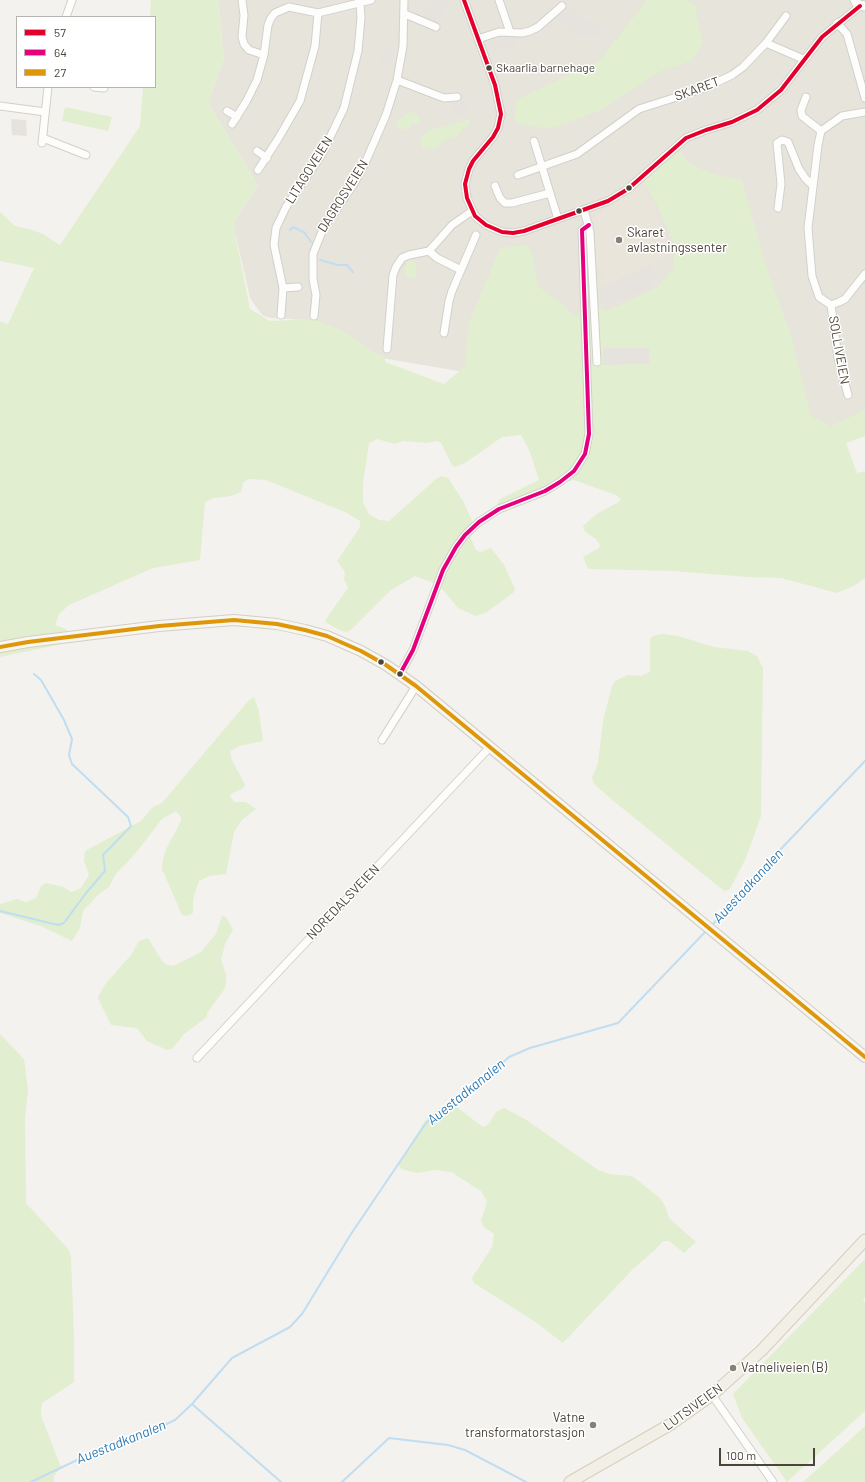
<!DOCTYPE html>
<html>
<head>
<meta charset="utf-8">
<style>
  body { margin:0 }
  #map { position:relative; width:865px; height:1482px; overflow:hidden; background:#f4f2ee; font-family:Barlow,sans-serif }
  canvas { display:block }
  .legend { position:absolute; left:16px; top:16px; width:140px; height:72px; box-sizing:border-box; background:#fff; border:1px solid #b7b4b0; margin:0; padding:5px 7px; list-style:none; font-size:12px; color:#4b4439 }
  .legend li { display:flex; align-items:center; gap:8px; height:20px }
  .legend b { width:20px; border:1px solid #b7b4b0 }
  .scale { position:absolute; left:719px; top:1448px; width:96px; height:18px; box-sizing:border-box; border:2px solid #4b4439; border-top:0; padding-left:5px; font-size:12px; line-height:14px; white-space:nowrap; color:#4b4439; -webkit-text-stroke:3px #fff; paint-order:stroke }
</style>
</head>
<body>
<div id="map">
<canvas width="865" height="1482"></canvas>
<ul class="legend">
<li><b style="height:5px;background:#e4002b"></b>57</li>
<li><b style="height:5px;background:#e5007d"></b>64</li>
<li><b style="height:5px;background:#dd9709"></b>27</li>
</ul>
<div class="scale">100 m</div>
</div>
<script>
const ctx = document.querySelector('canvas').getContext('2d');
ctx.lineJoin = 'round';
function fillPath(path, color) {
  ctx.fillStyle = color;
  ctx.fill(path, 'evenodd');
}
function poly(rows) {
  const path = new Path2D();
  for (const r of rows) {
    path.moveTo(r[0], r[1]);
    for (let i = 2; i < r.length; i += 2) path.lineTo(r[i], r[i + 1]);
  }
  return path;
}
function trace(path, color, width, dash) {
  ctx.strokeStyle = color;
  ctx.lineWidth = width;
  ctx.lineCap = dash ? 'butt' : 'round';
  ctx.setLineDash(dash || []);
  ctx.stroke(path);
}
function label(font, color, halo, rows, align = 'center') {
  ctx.font = font + ' Barlow,sans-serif';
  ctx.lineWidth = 3;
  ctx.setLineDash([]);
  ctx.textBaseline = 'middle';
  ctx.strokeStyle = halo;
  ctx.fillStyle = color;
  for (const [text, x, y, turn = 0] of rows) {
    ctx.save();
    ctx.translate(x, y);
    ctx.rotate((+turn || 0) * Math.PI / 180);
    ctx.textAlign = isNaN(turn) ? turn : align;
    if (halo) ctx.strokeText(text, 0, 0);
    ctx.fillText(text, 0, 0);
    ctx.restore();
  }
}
fillPath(poly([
  [218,0,865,0,865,426,831,434,358,354,308,320,270,318,262,315,250,298,233,223,258,185,208,103,224,58]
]), '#e7e4dc');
fillPath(poly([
  [642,185,655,206,657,218,667,234,667,244,670,253,664,258,602,287,602,274,597,268,593,219,603,210,621,201]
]), '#eae5da');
fillPath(poly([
  [151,0,218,0,224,58,208,103,258,185,233,223,250,309,270,321,308,319,319,321,349,334,371,351,382,355,385,357,385,362,444,384,465,366,469,322,500,248,528,245,533,258,538,286,559,301,575,317,589,304,607,311,658,287,673,268,675,246,659,209,644,181,676,147,690,164,716,175,742,180,765,263,791,335,811,416,831,426,865,410,865,436,846,443,857,473,865,471,865,578,854,586,837,593,781,578,747,577,674,571,589,569,587,567,583,557,599,548,600,545,596,539,585,532,583,526,598,513,619,502,621,499,616,495,574,480,569,481,531,500,499,509,497,504,500,499,539,480,530,452,521,435,502,437,465,463,455,467,452,465,441,443,438,441,427,443,403,441,395,444,377,439,369,443,363,483,363,502,369,514,379,520,389,521,436,479,441,476,448,478,463,501,475,527,476,530,470,537,476,550,480,552,491,548,504,565,515,589,514,592,487,612,476,616,458,608,439,585,415,576,391,590,352,629,347,632,341,631,325,622,326,619,348,588,344,579,345,572,337,561,360,527,360,521,347,513,276,484,265,480,248,479,243,483,241,492,231,496,214,498,205,502,200,560,153,568,69,605,59,614,55,625,66,629,72,642,0,657,0,321,8,324,34,268,0,261,0,212,15,226,29,229,43,234,60,245,140,126,143,87,155,87,155,17,150,17],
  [647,0,688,0,697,7,696,17,703,42,691,61,661,71,599,111,549,129,515,123,516,100,599,61],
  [65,107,112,117,108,131,62,121],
  [409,112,415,113,421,121,420,125,412,124,409,128,401,130,398,128,396,122,399,118,403,119,405,115],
  [469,119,470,125,463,129,458,136,443,141,437,148,425,149,421,147,420,138,429,130],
  [410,258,417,266,416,278,406,277,404,269],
  [663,634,678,636,714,647,748,651,757,656,763,668,761,816,746,858,732,885,729,890,724,891,610,798,594,784,592,778,598,763,603,721,612,686,615,681,628,675,641,676,650,672,650,638,656,635],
  [254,697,259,712,263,741,239,746,230,751,232,760,245,785,243,788,231,794,230,796,234,802,246,802,256,809,242,820,234,832,226,874,209,876,199,881,193,899,193,913,187,916,182,915,162,869,163,859,166,849,181,821,181,817,176,811,162,819,135,854,115,875,109,887,100,893,83,911,80,928,72,941,43,927,0,913,0,904,17,899,26,902,36,898,41,886,46,883,63,887,72,892,81,888,89,875,84,861,85,851,141,821,153,807,162,803,249,700],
  [222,916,226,917,233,930,225,944,221,960,226,974,226,984,224,990,207,1013,207,1017,184,1034,173,1048,167,1050,147,1041,137,1028,111,1025,98,998,99,995,106,983,131,955,139,941,148,938,162,961,167,965,173,966,201,952,216,934],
  [0,1034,24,1059,28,1090,25,1118,26,1203,69,1250,71,1256,74,1338,74,1382,42,1403,41,1411,41,1416,61,1467,54,1476,54,1482,0,1482],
  [450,1102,483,1127,489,1124,496,1112,504,1108,525,1119,598,1170,609,1174,632,1176,660,1198,665,1206,669,1218,696,1242,684,1253,669,1241,663,1241,656,1249,633,1269,563,1343,534,1321,474,1283,472,1278,492,1247,494,1234,484,1227,481,1221,487,1202,481,1191,451,1172,435,1170,417,1173,401,1169,398,1164,425,1121,437,1110],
  [865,1259,865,1297,863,1300,865,1303,865,1411,787,1482,742,1418,733,1394],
  [865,1426,865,1482,803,1482,852,1438]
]), '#e1eecf');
fillPath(poly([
  [433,0,446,0,449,2,439,25,424,17],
  [571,8,591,24,592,22,603,29,604,33,583,36,582,33,580,36,557,18],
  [505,36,516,38,513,48,507,47,493,52,489,41],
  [384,49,394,51,392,66,381,64],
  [466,100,467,113,452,116,450,104],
  [11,119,26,120,27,136,12,135],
  [650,265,655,279,651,287,616,303,604,303,601,301,602,287],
  [603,348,649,348,649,364,603,365]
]), '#e6e3df');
trace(poly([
  [290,230,293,227,299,230],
  [301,231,304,232,311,242],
  [320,260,338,265,347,265,353,272],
  [0,911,58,925,64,923,86,893,105,871,103,855,131,826,128,817,72,764,69,755,72,739,64,720,41,680,34,674],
  [712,925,777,853,865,761],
  [192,1404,281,1482],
  [31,1482,113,1443,142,1436,175,1420,192,1404,232,1358,290,1327,302,1314,351,1234,426,1123,463,1091,490,1074,509,1057,530,1048,618,1023,707,930],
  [342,1482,389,1438,448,1445,465,1450,526,1482]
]), '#c0ddf1', 2);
const minor = poly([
  [242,0,244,15,242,37,244,44,249,50,264,55],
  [464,0,495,85,501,114,498,128,493,137,473,161,469,169,465,184,467,198,475,216,486,225,502,232,513,233,524,231,608,201,628,189,686,138,706,130,732,122,757,110,781,90,822,37,860,6],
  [499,0,510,32],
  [405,14,436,27],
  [66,17,72,0],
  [837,23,847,34,865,98],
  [478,39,499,32,522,33,530,31,538,27,562,6],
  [766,43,803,59],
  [397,80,444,98,457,97],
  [94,87,104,88],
  [806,97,801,110,802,116,821,131],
  [0,106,45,112],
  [227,111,237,117],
  [865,112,842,116,821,131,818,145,808,228,812,276,819,297,831,305,839,302,845,299,865,274],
  [232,124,246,102,257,80,264,55,268,25,271,18,275,13,289,7,318,13,371,0],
  [43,138,86,155],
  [534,141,558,219],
  [42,143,48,87],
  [257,151,267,158],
  [258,170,278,139,300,101,315,46,318,13],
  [518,175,577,154,639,109,705,88,732,75,743,67,766,43,786,16],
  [495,186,500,198,505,203,512,203,550,193],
  [778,208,781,184,777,143,782,140,788,142,799,169,805,178,813,186],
  [584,210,590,232,597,362],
  [461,270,437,258,429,251,452,225,472,211],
  [283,288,298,287],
  [831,305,838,358,848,395],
  [281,315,283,288,274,245,276,228,286,207,322,154,344,108,358,51,361,18,360,3],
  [314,316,316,295,313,279,313,254,323,229,353,185,365,163,386,115,397,80,403,46,404,0],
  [444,333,449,301,452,291,476,235],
  [387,349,393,275,396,267,402,258,409,255,429,251],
  [400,674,413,650,443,570,456,547,465,535,479,522,499,509,545,491,560,482,574,471,585,454,589,434,582,230,589,225],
  [382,740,416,686],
  [197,1058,490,747],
  [712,1395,773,1482]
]);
const tertiary = poly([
  [855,0,858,5,865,6]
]);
const secondary = poly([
  [0,647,28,642,159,626,234,620,277,624,305,630,327,636,361,651,386,665,416,686,865,1057]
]);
const primary = poly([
  [570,1482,671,1424,712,1395,762,1350,865,1240]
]);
trace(minor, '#d2d0cb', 9);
trace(tertiary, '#d2d0cb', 11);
trace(secondary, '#d3cfc5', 12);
trace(primary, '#d6cebb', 13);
trace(minor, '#fdfdfc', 7);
trace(tertiary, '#fdfdfc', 9);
trace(secondary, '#f7f6f1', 10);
trace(primary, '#f2efe6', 11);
trace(poly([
  [464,0,495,85,501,114,498,128,493,137,473,161,469,169,465,184,467,198,475,216,486,225,502,232,513,233,524,231,608,201,628,189,686,138,706,130,732,122,757,110,781,90,822,37,860,6]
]), '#e4002b', 4);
trace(poly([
  [400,674,413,650,443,570,456,547,465,535,479,522,499,509,545,491,560,482,574,471,585,454,589,434,582,230,589,225]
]), '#e5007d', 4);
trace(poly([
  [0,647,28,642,159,626,234,620,277,624,305,630,327,636,361,651,386,665,416,686,865,1057]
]), '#dd9709', 4);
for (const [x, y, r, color] of [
  [489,68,3.5,"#4b4439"],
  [629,188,3.5,"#4b4439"],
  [579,211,3.5,"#4b4439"],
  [619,240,4,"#868178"],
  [381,662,3.5,"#4b4439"],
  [400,674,3.5,"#4b4439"],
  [733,1368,4,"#868178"],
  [593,1425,4,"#868178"]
]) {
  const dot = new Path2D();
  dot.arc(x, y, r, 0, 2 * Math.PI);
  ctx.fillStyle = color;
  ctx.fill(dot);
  trace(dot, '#fff', 1.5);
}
label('12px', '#4b4439', '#fff', [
  ["Skaarlia barnehage",496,68]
], 'left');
label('13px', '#4b4439', '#fff', [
  ["SKARET",697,89,-20],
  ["LITAGOVEIEN",309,170,-58],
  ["DAGROSVEIEN",343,196,-58],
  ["SOLLIVEIEN",839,350,80],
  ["NOREDALSVEIEN",343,902,-46],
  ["LUTSIVEIEN",693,1407,-36]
]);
label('13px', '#4b4439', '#fff', [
  ["Skaret",627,233],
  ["avlastningssenter",627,248],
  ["Vatneliveien (B)",741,1368],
  ["Vatne",585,1418,"right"],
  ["transformatorstasjon",585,1433,"right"]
], 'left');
label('italic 14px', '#2e7ab2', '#fff', [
  ["Auestadkanalen",748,886,-47],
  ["Auestadkanalen",466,1092,-39],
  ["Auestadkanalen",121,1442,-22]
]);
</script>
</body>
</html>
